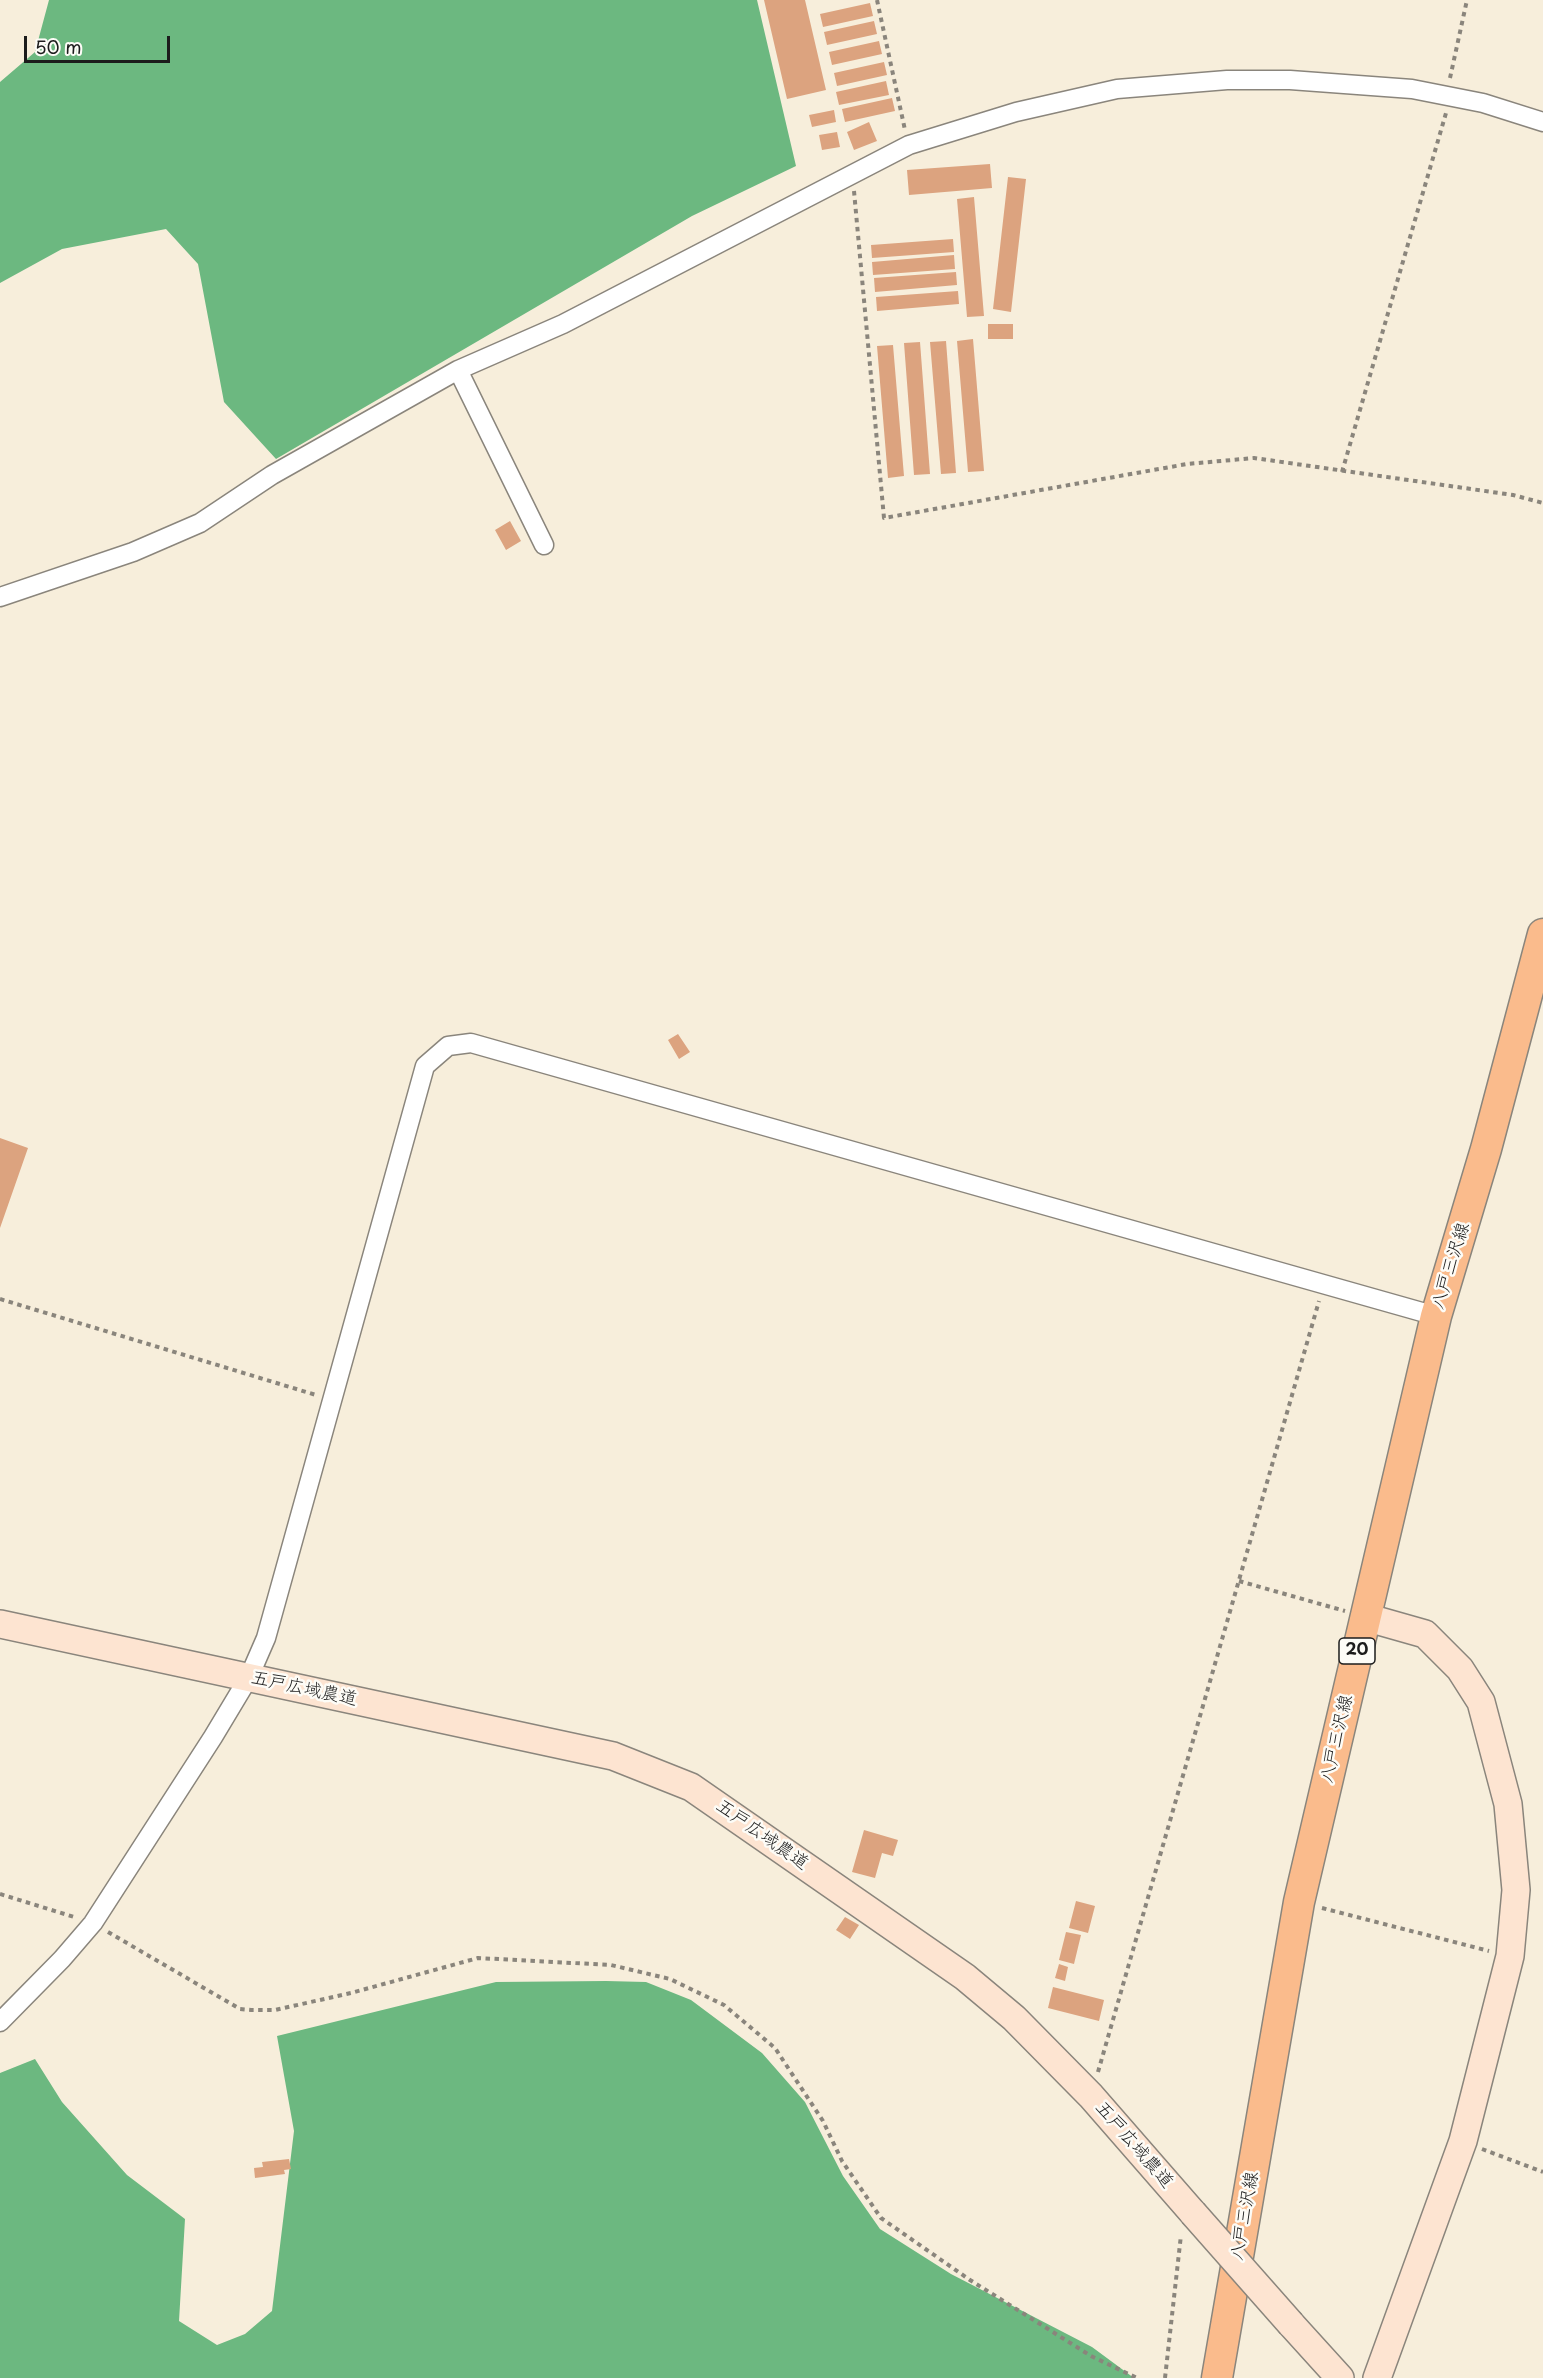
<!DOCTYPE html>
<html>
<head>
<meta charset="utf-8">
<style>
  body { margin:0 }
  #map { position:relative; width:1543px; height:2378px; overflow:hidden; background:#f7eedb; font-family:"Playpen Sans",sans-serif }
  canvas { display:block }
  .scale { position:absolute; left:24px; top:36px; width:146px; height:27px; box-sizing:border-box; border:3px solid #1c1c1c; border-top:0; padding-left:8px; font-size:18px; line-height:21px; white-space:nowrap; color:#1c1c1c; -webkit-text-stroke:4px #fdfcf7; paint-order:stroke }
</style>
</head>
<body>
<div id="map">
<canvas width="1543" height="2378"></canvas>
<div class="scale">50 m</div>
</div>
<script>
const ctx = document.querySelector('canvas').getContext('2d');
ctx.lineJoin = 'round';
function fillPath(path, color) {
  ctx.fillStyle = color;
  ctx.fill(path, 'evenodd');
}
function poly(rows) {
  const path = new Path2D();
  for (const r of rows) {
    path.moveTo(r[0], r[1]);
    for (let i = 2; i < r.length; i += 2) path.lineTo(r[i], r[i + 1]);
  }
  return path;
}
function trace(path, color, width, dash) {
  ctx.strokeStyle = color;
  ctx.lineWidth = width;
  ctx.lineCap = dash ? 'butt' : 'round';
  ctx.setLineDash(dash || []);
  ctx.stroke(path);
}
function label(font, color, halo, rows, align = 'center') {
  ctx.font = font + ' "Playpen Sans","Klee One",sans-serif';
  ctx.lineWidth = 5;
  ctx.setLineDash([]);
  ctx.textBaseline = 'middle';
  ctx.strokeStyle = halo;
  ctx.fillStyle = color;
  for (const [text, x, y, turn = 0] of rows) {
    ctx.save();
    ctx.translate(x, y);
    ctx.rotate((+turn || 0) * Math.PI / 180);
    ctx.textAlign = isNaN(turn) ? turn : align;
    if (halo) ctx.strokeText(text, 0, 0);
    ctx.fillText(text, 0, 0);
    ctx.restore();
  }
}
fillPath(poly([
  [49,0,757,0,796,166,692,216,276,459,224,402,198,264,166,229,62,249,0,283,0,82,35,52],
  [606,1981,646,1982,691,2000,762,2053,805,2102,843,2176,880,2229,951,2274,1092,2347,1134,2378,0,2378,0,2073,35,2059,62,2102,127,2175,185,2219,179,2321,217,2345,245,2334,272,2311,294,2131,277,2036,496,1982]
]), '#6cb880');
fillPath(poly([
  [764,0,805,0,826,90,787,99],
  [870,3,873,16,823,27,820,14],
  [874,21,877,34,827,45,824,32],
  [879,41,882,54,832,65,829,52],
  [884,62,887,75,837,86,834,73],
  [886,81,889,95,839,105,836,92],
  [892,98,895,111,845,122,842,109],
  [834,110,836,122,812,127,809,115],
  [869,122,877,141,854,150,847,132],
  [837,132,840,147,822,150,819,135],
  [990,164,992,188,909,195,907,170],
  [1008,177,1026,179,1011,312,993,309],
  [974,197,984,316,967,317,957,199],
  [953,239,954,252,872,258,871,245],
  [954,255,955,269,873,275,872,262],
  [956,272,957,285,875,292,874,278],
  [958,291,959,304,877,311,876,297],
  [988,324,1013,324,1013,339,988,339],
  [973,339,984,471,968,472,957,341],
  [946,341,956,473,941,474,930,342],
  [920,342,930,474,914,475,904,343],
  [893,345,904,476,888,478,877,346],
  [510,521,521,541,506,550,495,530],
  [678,1034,690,1052,679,1059,668,1040],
  [0,1138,28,1148,0,1228],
  [864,1830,898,1840,893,1856,882,1853,875,1878,852,1872],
  [1076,1901,1095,1906,1088,1933,1069,1928],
  [845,1917,859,1925,850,1939,836,1930],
  [1066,1932,1081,1935,1074,1964,1059,1960],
  [1059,1964,1068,1967,1065,1981,1055,1978],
  [1053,1987,1104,2000,1099,2021,1048,2008],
  [289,2159,291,2169,284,2170,285,2174,255,2178,254,2168,263,2167,262,2162]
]), '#dca37f');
const street = poly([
  [458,370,544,545],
  [0,597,133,552,200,523,272,475,458,370,563,324,909,145,1016,112,1117,89,1227,80,1290,80,1412,89,1483,103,1543,122],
  [0,2022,62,1959,93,1923,213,1737,249,1677,266,1638,425,1066,448,1046,471,1043,1436,1316]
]);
const secondary = poly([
  [1365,1617,1425,1634,1460,1669,1481,1702,1508,1804,1516,1890,1510,1956,1463,2141,1377,2378],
  [0,1624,613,1756,691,1787,965,1977,1014,2018,1091,2096,1193,2213],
  [1291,2324,1340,2378]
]);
const primary = poly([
  [1217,2378,1299,1902,1436,1316,1486,1149,1543,934]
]);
trace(street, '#8a857c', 21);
trace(secondary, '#8a857c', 30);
trace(primary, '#8a857c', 33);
trace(poly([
  [877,0,905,130],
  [1450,78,1467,0],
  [854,191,884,518,1187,464,1254,458,1513,495,1543,503],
  [1342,472,1446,113],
  [0,1299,316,1395],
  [1239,1581,1345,1611],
  [0,1894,74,1917],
  [1322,1908,1489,1951],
  [108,1932,240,2009,251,2010,275,2010,351,1993,478,1958,611,1965,670,1979,724,2005,775,2048,823,2121,842,2161,881,2218,970,2280,1091,2356,1137,2378],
  [1098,2072,1319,1301],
  [1482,2149,1543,2172],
  [1165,2378,1181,2235]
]), '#8a857c', 4, [4.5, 4.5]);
trace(street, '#fff', 18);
trace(secondary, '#fde4d1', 27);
trace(primary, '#fabb8c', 30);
const secondaryBridge = poly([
  [1193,2213,1291,2324]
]);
trace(secondaryBridge, '#8a857c', 30, []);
trace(secondaryBridge, '#fde4d1', 27);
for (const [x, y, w] of [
  [1357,1651,36]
]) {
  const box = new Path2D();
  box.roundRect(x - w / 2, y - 13, w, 26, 4.5);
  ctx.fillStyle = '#fdfcf7';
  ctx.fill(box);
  trace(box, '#1c1c1c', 1.5);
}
label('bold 16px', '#1c1c1c', null, [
  ["20",1357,1651]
]);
label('18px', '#1c1c1c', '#fdfcf7', [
  ["八戸三沢線",1451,1266,-73],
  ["五戸広域農道",304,1689,12],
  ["八戸三沢線",1337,1739,-77],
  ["五戸広域農道",762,1835,35],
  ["五戸広域農道",1134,2145,49],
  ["八戸三沢線",1245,2216,-80]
]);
</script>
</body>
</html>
